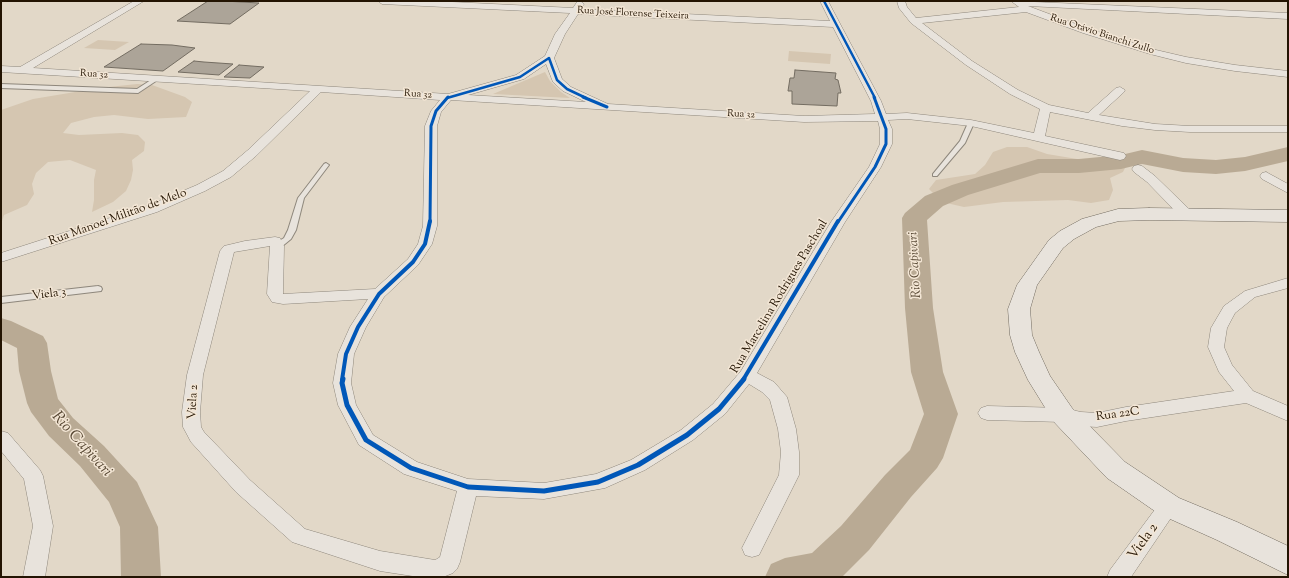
<!DOCTYPE html>
<html>
<head>
<meta charset="utf-8">
<style>
  body { margin:0 }
  #map { position:relative; width:1289px; height:578px; overflow:hidden; background:#e2d8c8; font-family:"Sorts Mill Goudy",serif }
  canvas { display:block }
  .frame { position:absolute; inset:0; border:2px solid #231402; pointer-events:none }
</style>
</head>
<body>
<div id="map">
<canvas width="1289" height="578"></canvas>
<div class="frame"></div>
</div>
<script>
const ctx = document.querySelector('canvas').getContext('2d');
ctx.lineJoin = 'round';
function fillPath(path, color) {
  ctx.fillStyle = color;
  ctx.fill(path, 'evenodd');
}
function poly(rows) {
  const path = new Path2D();
  for (const r of rows) {
    path.moveTo(r[0], r[1]);
    for (let i = 2; i < r.length; i += 2) path.lineTo(r[i], r[i + 1]);
  }
  return path;
}
function trace(path, color, width, dash) {
  ctx.strokeStyle = color;
  ctx.lineWidth = width;
  ctx.lineCap = dash ? 'butt' : 'round';
  ctx.setLineDash(dash || []);
  ctx.stroke(path);
}
function label(font, color, halo, rows, align = 'center') {
  ctx.font = font + ' "Sorts Mill Goudy",serif';
  ctx.lineWidth = 3;
  ctx.setLineDash([]);
  ctx.textBaseline = 'middle';
  ctx.strokeStyle = halo;
  ctx.fillStyle = color;
  for (const [text, x, y, turn = 0] of rows) {
    ctx.save();
    ctx.translate(x, y);
    ctx.rotate((+turn || 0) * Math.PI / 180);
    ctx.textAlign = isNaN(turn) ? turn : align;
    if (halo) ctx.strokeText(text, 0, 0);
    ctx.fillText(text, 0, 0);
    ctx.restore();
  }
}
fillPath(poly([
  [98,40,129,42,115,50,84,48],
  [789,51,831,54,830,64,788,61],
  [545,72,550,81,561,92,570,98,493,94],
  [137,84,152,85,185,97,192,102,186,117,148,119,114,115,94,117,71,123,63,133,79,135,122,133,138,135,145,142,144,151,132,160,133,170,131,180,126,191,113,202,92,212,94,200,94,180,96,170,70,160,48,162,36,173,32,184,34,194,27,205,4,215,1,224,1,110,33,99,99,88],
  [1007,147,1027,147,1047,154,1089,161,1124,159,1127,164,1123,172,1110,178,1113,190,1109,200,1091,203,1068,200,1003,202,964,207,942,202,929,189,936,180,975,174,985,165,993,152]
]), '#d5c6b1');
fillPath(poly([
  [1288,147,1288,161,1245,171,1216,174,1183,172,1142,164,1121,169,1079,173,1040,173,968,195,943,206,927,220,933,308,943,372,958,414,943,458,937,468,911,497,869,550,842,577,765,577,771,564,785,558,812,553,841,526,885,475,910,450,924,414,911,372,905,308,902,218,905,213,925,196,952,185,1038,159,1079,159,1121,155,1142,150,1183,158,1216,160,1245,157,1288,147],
  [1,318,11,321,43,336,47,343,51,371,58,399,73,418,104,446,137,482,158,527,161,577,121,577,120,527,109,502,80,466,49,436,31,412,27,403,19,371,17,348,1,340,1,318]
]), '#b9aa94');
const building = poly([
  [208,1,224,1,259,3,230,24,177,21,208,1],
  [141,44,172,45,195,48,163,71,104,67,141,44],
  [194,61,204,62,233,64,219,75,178,72,194,61],
  [239,65,264,67,250,78,224,77,239,65],
  [795,70,836,73,835,79,838,80,841,93,838,93,837,106,792,104,792,91,788,91,790,78,794,78,795,70]
]);
fillPath(building, '#aca498');
trace(building, '#736c61', 1);
const lane = poly([
  [154,78,159,79,138,93,1,88,1,84,137,89,154,78],
  [971,121,974,123,965,143,937,176,933,176,933,174,960,141,968,123,971,121],
  [326,163,329,165,304,198,296,230,291,239,280,248,274,248,273,246,274,244,284,238,288,230,298,198,324,164,326,163],
  [98,286,101,287,102,289,101,291,1,303,1,297,98,286]
]);
const street = poly([
  [134,1,144,1,33,68,448,94,516,75,545,56,555,34,570,13,382,4,378,1,432,1,573,8,577,2,580,1,584,4,581,9,830,21,820,1,828,1,881,101,886,114,907,113,971,120,1034,133,1040,109,1010,94,966,65,911,23,899,8,897,1,905,1,907,7,916,18,1019,7,1011,1,1288,13,1288,19,1028,6,1089,29,1156,50,1186,57,1235,65,1288,71,1288,77,1235,71,1186,63,1150,54,1083,33,1026,12,922,23,972,61,1018,90,1049,105,1088,113,1116,88,1120,87,1125,90,1124,92,1099,115,1155,124,1190,126,1288,126,1288,132,1190,132,1155,130,1122,126,1050,112,1045,136,1124,153,1126,156,1124,159,1120,160,971,126,907,119,888,120,892,129,892,144,881,167,845,222,757,373,774,382,787,397,796,429,799,452,799,475,759,555,752,557,745,555,742,548,779,475,781,452,778,429,770,400,762,392,749,384,725,414,693,440,645,470,605,488,544,499,476,496,460,562,457,569,453,573,443,577,419,577,380,571,292,542,236,492,191,442,183,427,182,412,187,375,220,251,224,246,245,241,275,237,280,238,284,246,283,294,375,289,408,259,418,244,423,226,425,126,431,111,440,100,321,92,256,156,231,177,205,191,157,212,1,262,1,253,147,206,197,185,223,171,248,150,310,91,1,72,1,66,20,67,134,1],
  [578,14,833,27,871,101,875,114,804,116,608,104,571,87,562,79,554,58,565,34,578,14],
  [546,64,553,82,563,91,586,102,468,95,524,79,546,64],
  [451,100,804,122,878,121,880,129,880,144,869,167,831,222,741,371,713,404,681,430,631,460,596,474,544,483,468,479,417,462,373,435,356,405,351,383,354,354,366,327,384,297,418,265,432,244,437,226,437,126,441,112,451,100],
  [270,246,267,294,272,302,283,304,368,299,350,327,338,354,333,383,338,405,359,445,404,474,457,491,440,557,437,559,435,560,380,551,305,529,250,480,204,432,201,427,200,412,203,375,234,252,270,246],
  [1138,165,1142,166,1155,176,1192,212,1194,215,1192,218,1182,218,1147,182,1134,172,1132,169,1134,166,1138,165],
  [1266,172,1288,184,1288,193,1262,179,1260,176,1262,173,1266,172],
  [1288,278,1288,288,1255,297,1235,313,1227,328,1224,347,1232,365,1253,391,1288,406,1288,421,1246,403,1126,421,1097,427,1081,426,1063,422,987,420,981,418,978,413,981,408,987,406,1063,408,1081,412,1097,413,1126,407,1234,391,1219,372,1208,347,1211,328,1224,306,1245,291,1288,278],
  [1,431,8,433,40,470,43,476,53,526,45,577,23,577,33,526,24,479,1,451,1,431],
  [1169,497,1176,500,1179,506,1131,577,1107,577,1110,570,1162,500,1169,497]
]);
const secondary = poly([
  [1149,208,1288,210,1288,222,1149,220,1119,221,1096,227,1074,239,1063,248,1037,285,1030,309,1032,335,1039,352,1050,376,1072,408,1125,462,1179,498,1237,522,1288,546,1288,575,1217,540,1159,514,1107,478,1054,422,1028,380,1015,352,1010,335,1008,309,1017,285,1049,240,1060,231,1082,219,1118,209,1149,208]
]);
trace(lane, '#8e877c', 2);
trace(street, '#8e877c', 1);
trace(secondary, '#736c61', 1);
fillPath(lane, '#e8e3dc');
fillPath(street, '#e8e3dc');
fillPath(secondary, '#e8e3dc');
trace(poly([
  [824,1,875,98],
  [447,98,520,77,549,58,557,80,567,89,586,98]
]), '#0057b8', 2.5);
trace(poly([
  [583,97,607,107],
  [430,222,431,126,436,111,448,97],
  [838,222,875,167,886,144,886,129,874,97]
]), '#0057b8', 3);
trace(poly([
  [342,380,346,354,358,327,379,294,413,262,425,244,430,221],
  [743,380,838,221]
]), '#0057b8', 4);
trace(poly([
  [343,379,342,383,347,405,366,440,411,468,468,487,544,491,598,482,638,465,687,435,719,409,744,379]
]), '#0057b8', 5);
label('10px', '#231402', '#f3e6d5', [
  ["Rua José Florense Teixeira",633,14,3],
  ["Rua Otávio Bianchi Zullo",1102,35,18],
  ["Rua 32",94,75,4],
  ["Rua 32",418,95,4],
  ["Rua 32",741,115,3]
]);
label('12px', '#231402', '#f3e6d5', [
  ["Rua Manoel Militão de Melo",118,218,-20],
  ["Viela 3",49,295,-7],
  ["Rua Marcelina Rodrigues Paschoal",780,297,-59],
  ["Viela 2",194,402,-87],
  ["Rua 22C",1118,415,-8]
]);
label('italic 13px', '#584834', '#f3e6d5', [
  ["Rio Capivari",916,265,-93]
]);
label('14px', '#231402', '#f3e6d5', [
  ["Viela 2",1144,542,-54]
]);
label('italic 16px', '#584834', '#f3e6d5', [
  ["Rio Capivari",81,445,48]
]);
</script>
</body>
</html>
